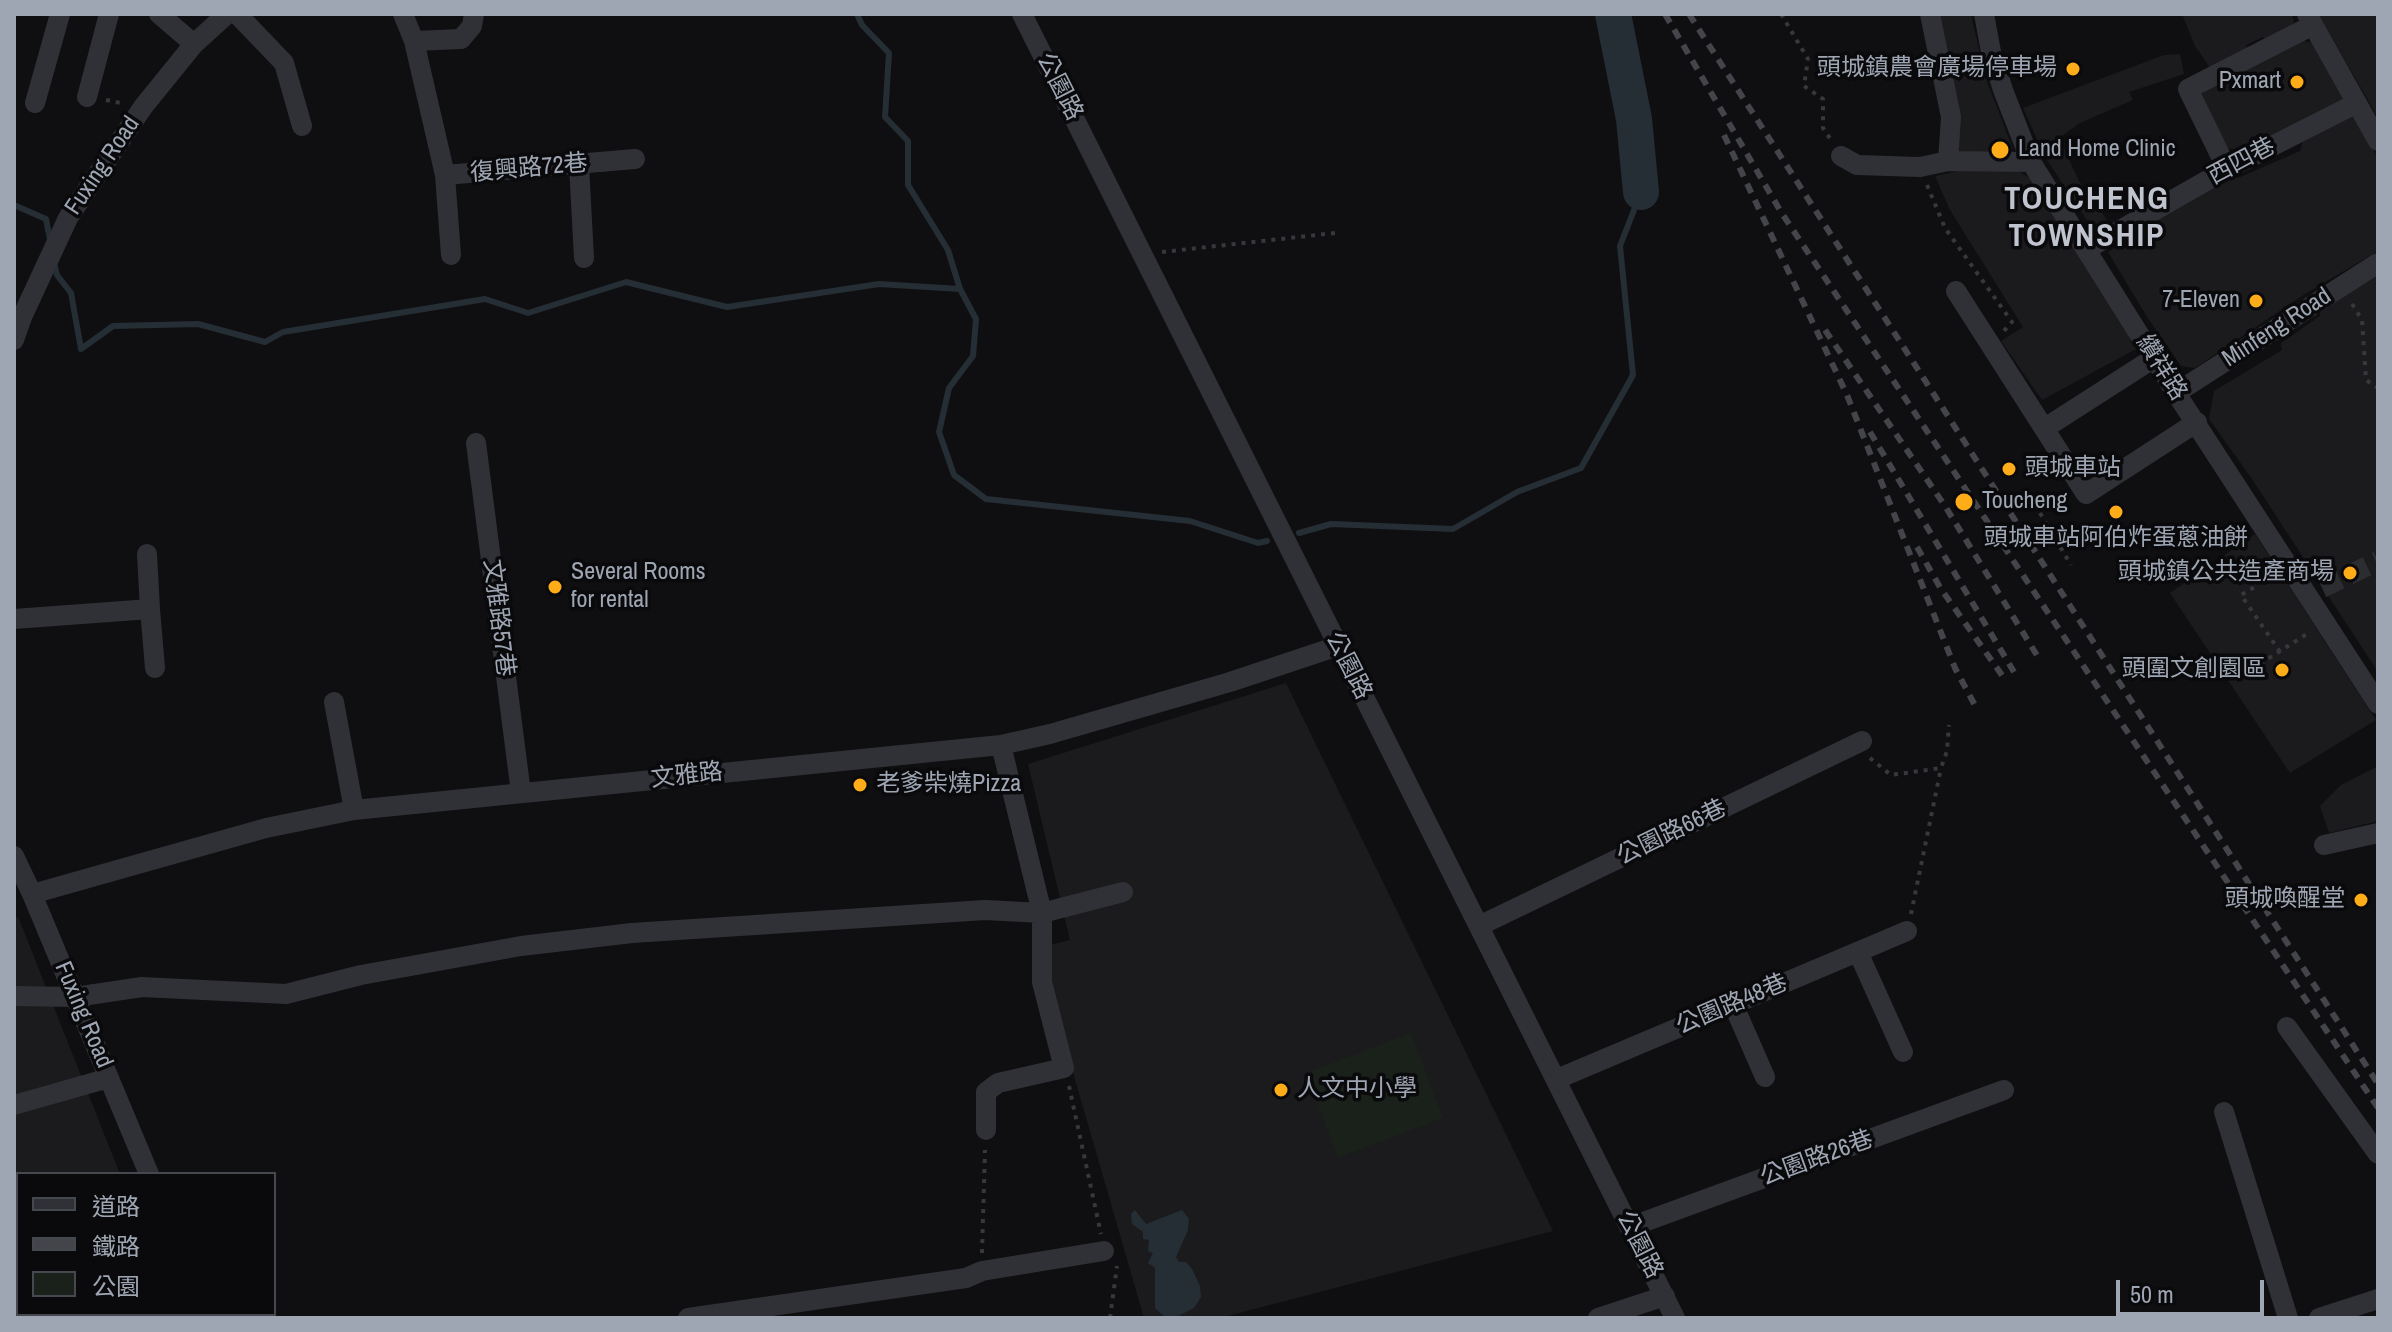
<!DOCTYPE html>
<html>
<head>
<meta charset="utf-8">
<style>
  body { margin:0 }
  #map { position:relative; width:2392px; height:1332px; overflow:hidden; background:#0f0f11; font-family:"Archivo Narrow","Noto Sans TC",sans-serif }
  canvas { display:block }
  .frame { position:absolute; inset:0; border:16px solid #9fa6b3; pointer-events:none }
  .legend { position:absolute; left:16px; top:1172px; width:260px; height:144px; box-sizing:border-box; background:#0a0a0c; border:2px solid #46484f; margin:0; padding:10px 14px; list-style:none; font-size:24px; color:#9fa6b3 }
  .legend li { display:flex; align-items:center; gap:16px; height:40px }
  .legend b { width:40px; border:2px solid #46484f }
  .scale { position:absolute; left:2116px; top:1280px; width:148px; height:36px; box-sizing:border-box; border:4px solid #9fa6b3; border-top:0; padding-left:10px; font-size:24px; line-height:28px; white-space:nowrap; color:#9fa6b3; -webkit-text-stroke:6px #0a0a0c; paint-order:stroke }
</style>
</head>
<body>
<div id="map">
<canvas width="2392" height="1332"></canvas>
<div class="frame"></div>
<ul class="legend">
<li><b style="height:10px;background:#303136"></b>道路</li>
<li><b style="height:10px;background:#43454b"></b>鐵路</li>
<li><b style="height:22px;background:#19211a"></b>公園</li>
</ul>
<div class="scale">50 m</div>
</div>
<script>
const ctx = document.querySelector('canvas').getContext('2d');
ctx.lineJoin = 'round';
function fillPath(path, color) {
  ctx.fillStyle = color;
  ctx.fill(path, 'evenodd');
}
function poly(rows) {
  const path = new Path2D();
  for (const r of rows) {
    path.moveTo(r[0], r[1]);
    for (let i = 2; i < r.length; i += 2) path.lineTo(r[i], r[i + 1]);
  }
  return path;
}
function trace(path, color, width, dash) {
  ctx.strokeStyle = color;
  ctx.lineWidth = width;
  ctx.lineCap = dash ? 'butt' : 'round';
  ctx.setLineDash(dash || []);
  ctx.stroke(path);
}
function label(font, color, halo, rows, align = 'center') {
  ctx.font = font + ' "Archivo Narrow","Noto Sans TC",sans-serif';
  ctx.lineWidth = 7;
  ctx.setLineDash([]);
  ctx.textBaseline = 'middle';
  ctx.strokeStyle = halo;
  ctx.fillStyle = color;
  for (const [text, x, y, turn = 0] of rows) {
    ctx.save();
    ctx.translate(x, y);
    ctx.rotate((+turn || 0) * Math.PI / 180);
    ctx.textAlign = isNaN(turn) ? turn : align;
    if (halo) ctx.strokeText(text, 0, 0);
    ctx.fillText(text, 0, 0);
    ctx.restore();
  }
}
fillPath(poly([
  [1936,14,1971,14,1985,76,2013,149,1993,157,1952,153,1944,65,1951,64],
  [2182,14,2292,14,2294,23,2267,43,2263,37,2246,45,2248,51,2211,69,2195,46],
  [2318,14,2378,14,2378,118,2365,95],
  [2302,35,2307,43,2314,39,2347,101,2245,152,2224,147,2201,99,2205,87],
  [2180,54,2184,74,2129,92,2133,100,2080,123,2059,138,2079,181,2112,227,2096,234,2045,157,2023,108,2164,55],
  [2352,110,2378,158,2378,251,2305,294,2195,368,2181,366,2147,317,2108,252,2141,232,2140,225,2231,173,2238,178,2300,151,2304,139],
  [1969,169,2005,169,2020,172,2033,180,2133,338,2130,341,2136,349,2042,400,2001,341,2023,327,1950,210,1935,176],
  [2378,271,2378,672,2252,479,2209,419,2214,391,2282,350,2281,343,2320,316,2320,310],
  [2255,534,2376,720,2290,773,2170,593],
  [1286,683,1553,1231,1220,1318,1144,1318,1037,948,1070,940,1028,764],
  [2378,766,2378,821,2329,833,2320,806,2341,785],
  [14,915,19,919,120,1174,18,1174,18,1314,175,1314,177,1318,14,1318]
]), '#1b1b1e');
fillPath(poly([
  [1411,1033,1443,1118,1338,1158,1306,1073]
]), '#19211a');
fillPath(poly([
  [1135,1210,1146,1224,1182,1210,1189,1219,1188,1230,1176,1257,1179,1262,1186,1262,1192,1269,1200,1286,1201,1297,1194,1308,1178,1316,1164,1316,1155,1308,1155,1268,1148,1263,1153,1253,1148,1251,1149,1240,1143,1239,1143,1232,1132,1224,1131,1214]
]), '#252e35');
trace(poly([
  [857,14,862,25,889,53,885,117,908,141,908,185,948,250,960,289],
  [14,205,46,219,50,240],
  [54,263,57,275,71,293,81,349,113,326,198,324,265,342,283,332,485,299,528,313,626,282,727,307,879,284,960,289,976,319,973,356,949,388,939,432,954,475,986,499,1190,521,1258,543,1267,541],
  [1299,533,1331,524,1453,529,1517,492,1581,468,1633,375,1620,246,1641,192]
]), '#252e35', 6);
trace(poly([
  [1613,14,1634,119,1641,192]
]), '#252e35', 36);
trace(poly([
  [2322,588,2378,561]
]), '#2c2d31', 20, [20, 10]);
trace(poly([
  [1781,14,1808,59,1804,86,1823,99,1823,128,1831,140],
  [106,100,125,104],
  [1927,185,1945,228,2012,322,2004,331],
  [1162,252,1335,233],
  [2352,304,2362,320,2366,380,2378,388],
  [2040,513,2071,565],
  [2244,564,2258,585,2241,595,2280,652],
  [2235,680,2310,632],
  [1870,758,1891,775,1941,768,1947,751,1949,725],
  [1911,914,1941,768],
  [1069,1086,1101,1234],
  [982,1253,985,1150],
  [1110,1318,1117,1266]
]), '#36383d', 4, [4, 6]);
trace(poly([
  [159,14,194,44],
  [237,14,284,63,302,126],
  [403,14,414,41,445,175,635,159],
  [1022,14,1675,1318],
  [1930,14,1951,117,1948,161],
  [1984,14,1991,52,2003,90,2031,162,2176,393,2378,704],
  [2307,14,2378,141],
  [414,41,461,39,472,26,474,14],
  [87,97,109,14],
  [35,103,60,14],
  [1841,156,1857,165,1920,167,1948,161,2031,162],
  [579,165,584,258],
  [2227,169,2188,89,2313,25],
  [445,175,451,255],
  [2087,249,2227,169,2357,103],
  [1956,291,2086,494,2197,422],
  [14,340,22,317,68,218,143,107,194,44,227,14],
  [2176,393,2378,263],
  [2045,428,2154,358],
  [476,443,521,793],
  [147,554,150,609],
  [14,619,150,609,155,668],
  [334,702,354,810],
  [2324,845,2378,833],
  [14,856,32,894,149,1174],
  [32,894,266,828,354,810,1001,745,1050,734,1230,682,1338,646],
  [1481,925,1862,741],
  [1858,952,1903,1052],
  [14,996,75,997,142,987,286,994,361,975,521,946,632,933,985,910,1042,913,1001,745],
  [1733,1004,1765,1077],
  [2287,1027,2378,1154],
  [1557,1079,1907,931],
  [14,1105,109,1078],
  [2224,1112,2288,1318],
  [986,1130,986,1092,998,1083,1064,1068,1042,982,1042,913,1123,892],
  [14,1203,18,1202],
  [1630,1227,2004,1090],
  [14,1310,18,1308],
  [203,1314,205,1318],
  [688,1318,966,1278,982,1271,1104,1251],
  [1598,1318,1665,1296],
  [2319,1318,2378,1299]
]), '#303136', 20);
trace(poly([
  [1665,14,1781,212,2378,1108],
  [1689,14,2378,1084],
  [1724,135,1847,395,1955,668,1978,711],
  [1825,330,1945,506,2038,657],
  [1870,432,2014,672],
  [1917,547,1941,589,2004,678]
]), '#43454b', 6, [10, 8]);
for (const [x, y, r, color] of [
  [2073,69,8,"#ffac19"],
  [2297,82,8,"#ffac19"],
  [2000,150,10,"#ffac19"],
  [2256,301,8,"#ffac19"],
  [2009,469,8,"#ffac19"],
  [1964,502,10,"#ffac19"],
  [2116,512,8,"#ffac19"],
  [2350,573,8,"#ffac19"],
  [555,587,8,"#ffac19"],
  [2282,670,8,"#ffac19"],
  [860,785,8,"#ffac19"],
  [2361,900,8,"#ffac19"],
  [1281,1090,8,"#ffac19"]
]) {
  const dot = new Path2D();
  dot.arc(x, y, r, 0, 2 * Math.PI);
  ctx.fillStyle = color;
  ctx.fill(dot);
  trace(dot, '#0a0a0c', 3);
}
label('24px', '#9fa6b3', '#0a0a0c', [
  ["頭城鎮農會廣場停車場",2057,69],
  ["Pxmart",2281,82],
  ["Land Home Clinic",2018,150,"left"],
  ["7-Eleven",2240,301],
  ["頭城車站",2025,469,"left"],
  ["Toucheng",1982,502,"left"],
  ["頭城車站阿伯炸蛋蔥油餅",2116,539,"center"],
  ["Several Rooms",571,573,"left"],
  ["for rental",571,601,"left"],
  ["頭城鎮公共造產商場",2334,573],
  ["頭圍文創園區",2266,670],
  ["老爹柴燒Pizza",876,785,"left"],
  ["頭城喚醒堂",2345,900],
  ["人文中小學",1297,1090,"left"]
], 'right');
label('24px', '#9fa6b3', '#0a0a0c', [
  ["公園路",1059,87,63],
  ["西四巷",2242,162,-28],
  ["Fuxing Road",103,166,-56],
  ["復興路72巷",529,169,-5],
  ["Minfeng Road",2277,328,-33],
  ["纘祥路",2161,368,58],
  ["文雅路57巷",498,618,83],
  ["公園路",1348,666,63],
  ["文雅路",687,776,-6],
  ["公園路66巷",1672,833,-26],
  ["公園路48巷",1732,1005,-23],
  ["Fuxing Road",83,1015,67],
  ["公園路26巷",1817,1159,-20],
  ["公園路",1639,1245,63]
]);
ctx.letterSpacing = '2px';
label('bold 32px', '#c0c4cf', '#0a0a0c', [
  ["TOUCHENG",2087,200],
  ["TOWNSHIP",2087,237]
]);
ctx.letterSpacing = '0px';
</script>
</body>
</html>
